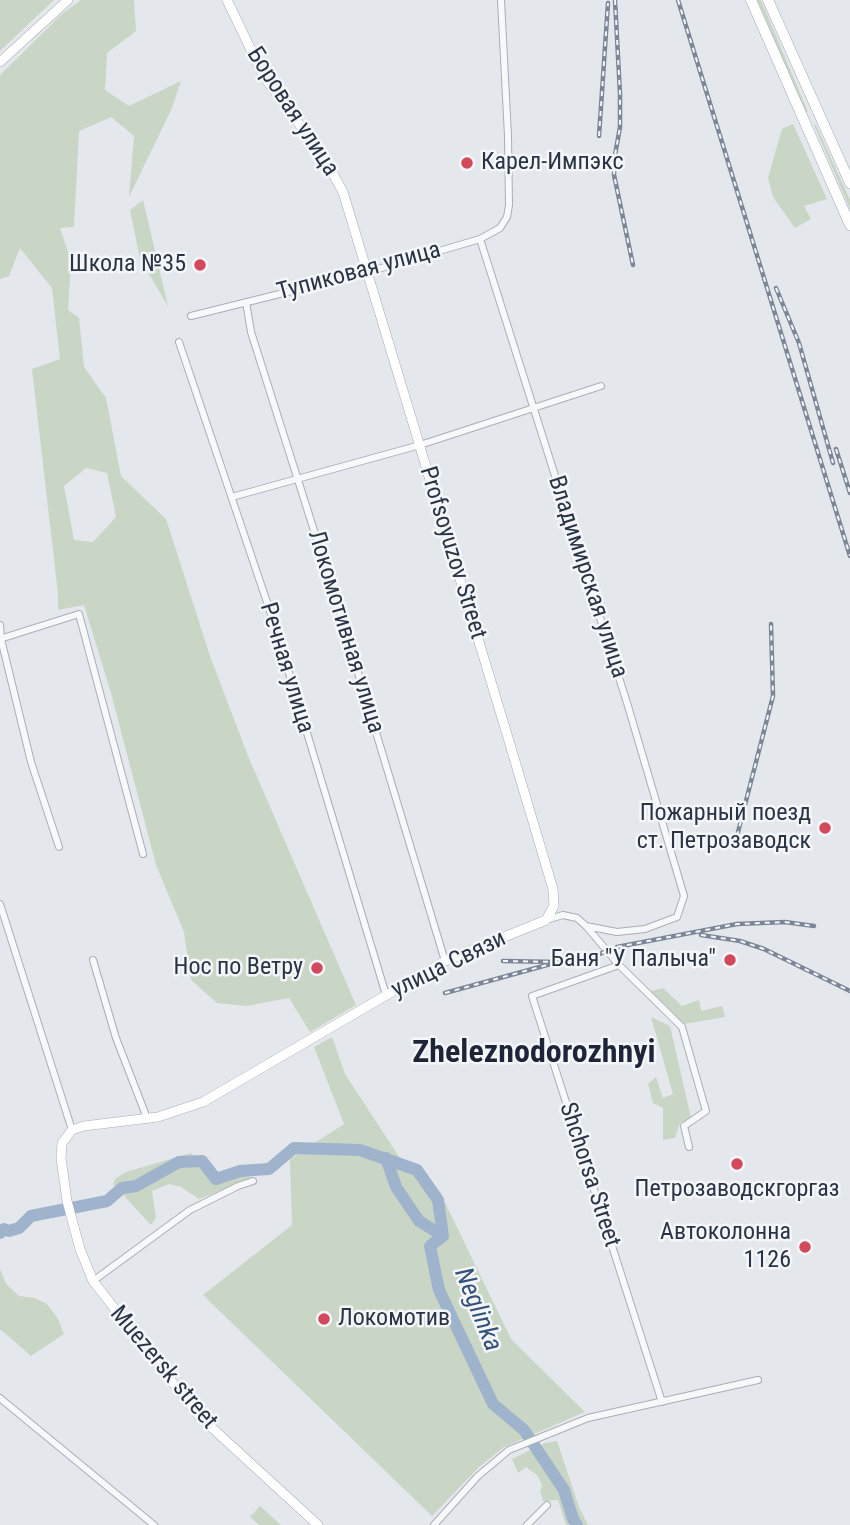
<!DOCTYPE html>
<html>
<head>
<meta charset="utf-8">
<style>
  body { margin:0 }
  canvas { display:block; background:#e4e7ec }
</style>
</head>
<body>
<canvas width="850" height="1525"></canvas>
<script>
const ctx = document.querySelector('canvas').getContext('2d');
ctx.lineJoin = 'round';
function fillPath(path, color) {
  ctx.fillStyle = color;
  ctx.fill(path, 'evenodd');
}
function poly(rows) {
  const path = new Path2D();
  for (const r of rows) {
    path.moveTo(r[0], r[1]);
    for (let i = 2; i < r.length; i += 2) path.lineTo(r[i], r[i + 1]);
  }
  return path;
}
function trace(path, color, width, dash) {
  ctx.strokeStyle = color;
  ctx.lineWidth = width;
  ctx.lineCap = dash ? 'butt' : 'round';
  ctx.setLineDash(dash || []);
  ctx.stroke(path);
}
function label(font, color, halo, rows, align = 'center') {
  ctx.font = font + ' "Roboto Condensed",sans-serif';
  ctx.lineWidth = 5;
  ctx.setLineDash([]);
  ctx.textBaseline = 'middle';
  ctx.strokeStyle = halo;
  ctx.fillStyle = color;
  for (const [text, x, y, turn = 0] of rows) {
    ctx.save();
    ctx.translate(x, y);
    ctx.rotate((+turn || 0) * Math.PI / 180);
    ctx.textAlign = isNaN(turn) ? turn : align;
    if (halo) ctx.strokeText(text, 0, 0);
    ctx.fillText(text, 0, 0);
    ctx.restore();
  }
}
fillPath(poly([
  [0,0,54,0,0,51],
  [81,0,134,0,136,31,107,53,105,90,129,106,181,81,171,110,129,197,134,136,111,117,79,131,74,227,60,228,71,261,68,310,79,318,84,367,106,398,121,476,166,519,210,656,248,756,356,1005,310,1032,289,998,246,1006,217,1003,191,980,184,932,156,865,111,693,84,605,58,610,58,594,32,369,60,359,52,288,20,248,9,276,0,279,0,75,61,15],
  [86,468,107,473,116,517,93,542,74,540,64,486],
  [757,0,761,0,808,112,806,112],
  [793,124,827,199,804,206,811,219,795,228,773,197,768,178,782,129],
  [814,125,816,125,850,200,850,209],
  [143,200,168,306,140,259,130,210],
  [663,988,682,1006,699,1000,701,1011,722,1006,725,1017,684,1024,651,991],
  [651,1017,670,1026,691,1118,680,1123,675,1138,663,1140,663,1108,653,1103,648,1084,656,1077,663,1098,673,1094],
  [332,1037,345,1074,409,1172,440,1192,511,1339,585,1412,504,1447,479,1467,432,1516,203,1295,292,1225,290,1159,344,1124,314,1047],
  [191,1153,215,1182,246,1172,250,1177,248,1180,199,1199,181,1187,169,1184,152,1191,156,1218,151,1225,113,1184,115,1179,126,1172],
  [0,1269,6,1284,19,1296,35,1298,47,1304,58,1319,64,1334,31,1356,0,1329],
  [557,1441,579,1507,588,1525,566,1525,558,1500,543,1501,540,1491,542,1485,537,1475,526,1467,518,1473,512,1459,545,1443],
  [260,1506,281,1525,259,1525,250,1517]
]), '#c9d6c5');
trace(poly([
  [386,1158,396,1187,419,1221,443,1236],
  [0,1233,4,1229,9,1231,19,1228,31,1216,107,1201,122,1188,136,1186,179,1162,202,1161,216,1179,240,1171,269,1169,294,1148,360,1150,417,1170,438,1200,443,1236,430,1246,439,1290,493,1404,524,1430,564,1490,573,1519,577,1525]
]), '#9fb4cc', 12);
const street = poly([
  [480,239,628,706,684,896,677,917,645,929,617,932,586,926],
  [246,302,251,332,337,603,445,961],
  [191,316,368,272,480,239,500,228,507,217,509,205,508,136,501,0],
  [179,342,273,620,386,995],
  [232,497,420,445,601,386],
  [0,625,1,639,31,762,59,847],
  [0,639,79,614,143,854],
  [0,904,72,1130],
  [546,920,563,915,577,918,586,926,619,965,682,1027,706,1111,684,1126,689,1147],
  [93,960,116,1038,147,1118],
  [619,965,532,996,662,1402],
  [93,1281,190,1210,238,1186,253,1181],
  [0,1398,154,1525],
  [434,1525,478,1476,509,1450,588,1418,758,1380],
  [527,1525,547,1505]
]);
const secondary = poly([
  [227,0,264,77,323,156,343,192,509,741,553,889,554,906,546,920,445,961,203,1102,158,1117,84,1126,72,1130,62,1143,61,1158,67,1201,80,1249,93,1281,198,1415,318,1525],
  [0,62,68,0]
]);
const primary = poly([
  [751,0,850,225],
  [768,0,850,183]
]);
trace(street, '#a9aeb7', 8);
trace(secondary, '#a9aeb7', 10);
trace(primary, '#a3abb8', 11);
trace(street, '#f7f8fa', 6);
trace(secondary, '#fff', 9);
trace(primary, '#fff', 10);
const rail = poly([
  [615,0,620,94,620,127,615,155,614,175,633,265],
  [678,0,850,556],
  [599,136,608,3],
  [776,288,799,343,833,463],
  [836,449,850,493],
  [737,836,773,696,771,624],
  [701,935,740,941,764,949,850,991],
  [617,947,737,924,785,922,814,926],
  [503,961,558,962,590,958,607,951],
  [445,993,558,962]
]);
trace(rail, '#7d8696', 4.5);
trace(rail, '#f4f6f9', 2, [5]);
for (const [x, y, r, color] of [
  [467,163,7,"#d1495b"],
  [200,265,7,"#d1495b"],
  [825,828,7,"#d1495b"],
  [730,960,7,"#d1495b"],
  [317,968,7,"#d1495b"],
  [737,1164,7,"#d1495b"],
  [805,1247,7,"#d1495b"],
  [324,1319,7,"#d1495b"]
]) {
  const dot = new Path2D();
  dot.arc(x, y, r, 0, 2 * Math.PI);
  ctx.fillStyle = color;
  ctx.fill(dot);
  trace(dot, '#f4f6f9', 2.5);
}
label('24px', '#2b3445', '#f4f6f9', [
  ["Боровая улица",292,112,57],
  ["Тупиковая улица",359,272,-15],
  ["Profsoyuzov Street",452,553,73],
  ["Владимирская улица",587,577,72],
  ["Локомотивная улица",345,632,73],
  ["Речная улица",286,668,73],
  ["улица Связи",449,965,-26],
  ["Shchorsa Street",589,1175,72],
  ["Muezersk street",163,1368,50]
]);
label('24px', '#2b3445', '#f4f6f9', [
  ["Карел-Импэкс",481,163,"left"],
  ["Школа №35",186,265],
  ["Пожарный поезд",811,814],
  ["ст. Петрозаводск",811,842],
  ["Баня \"У Палыча\"",716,960],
  ["Нос по Ветру",303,968],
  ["Петрозаводскгоргаз",737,1190,"center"],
  ["Автоколонна",791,1233],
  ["1126",791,1261],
  ["Локомотив",338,1319,"left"]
], 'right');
label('italic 26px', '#34527a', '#f4f6f9', [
  ["Neglinka",477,1310,68]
]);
label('bold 32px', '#1d2536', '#f4f6f9', [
  ["Zheleznodorozhnyi",534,1054]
]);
</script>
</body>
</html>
